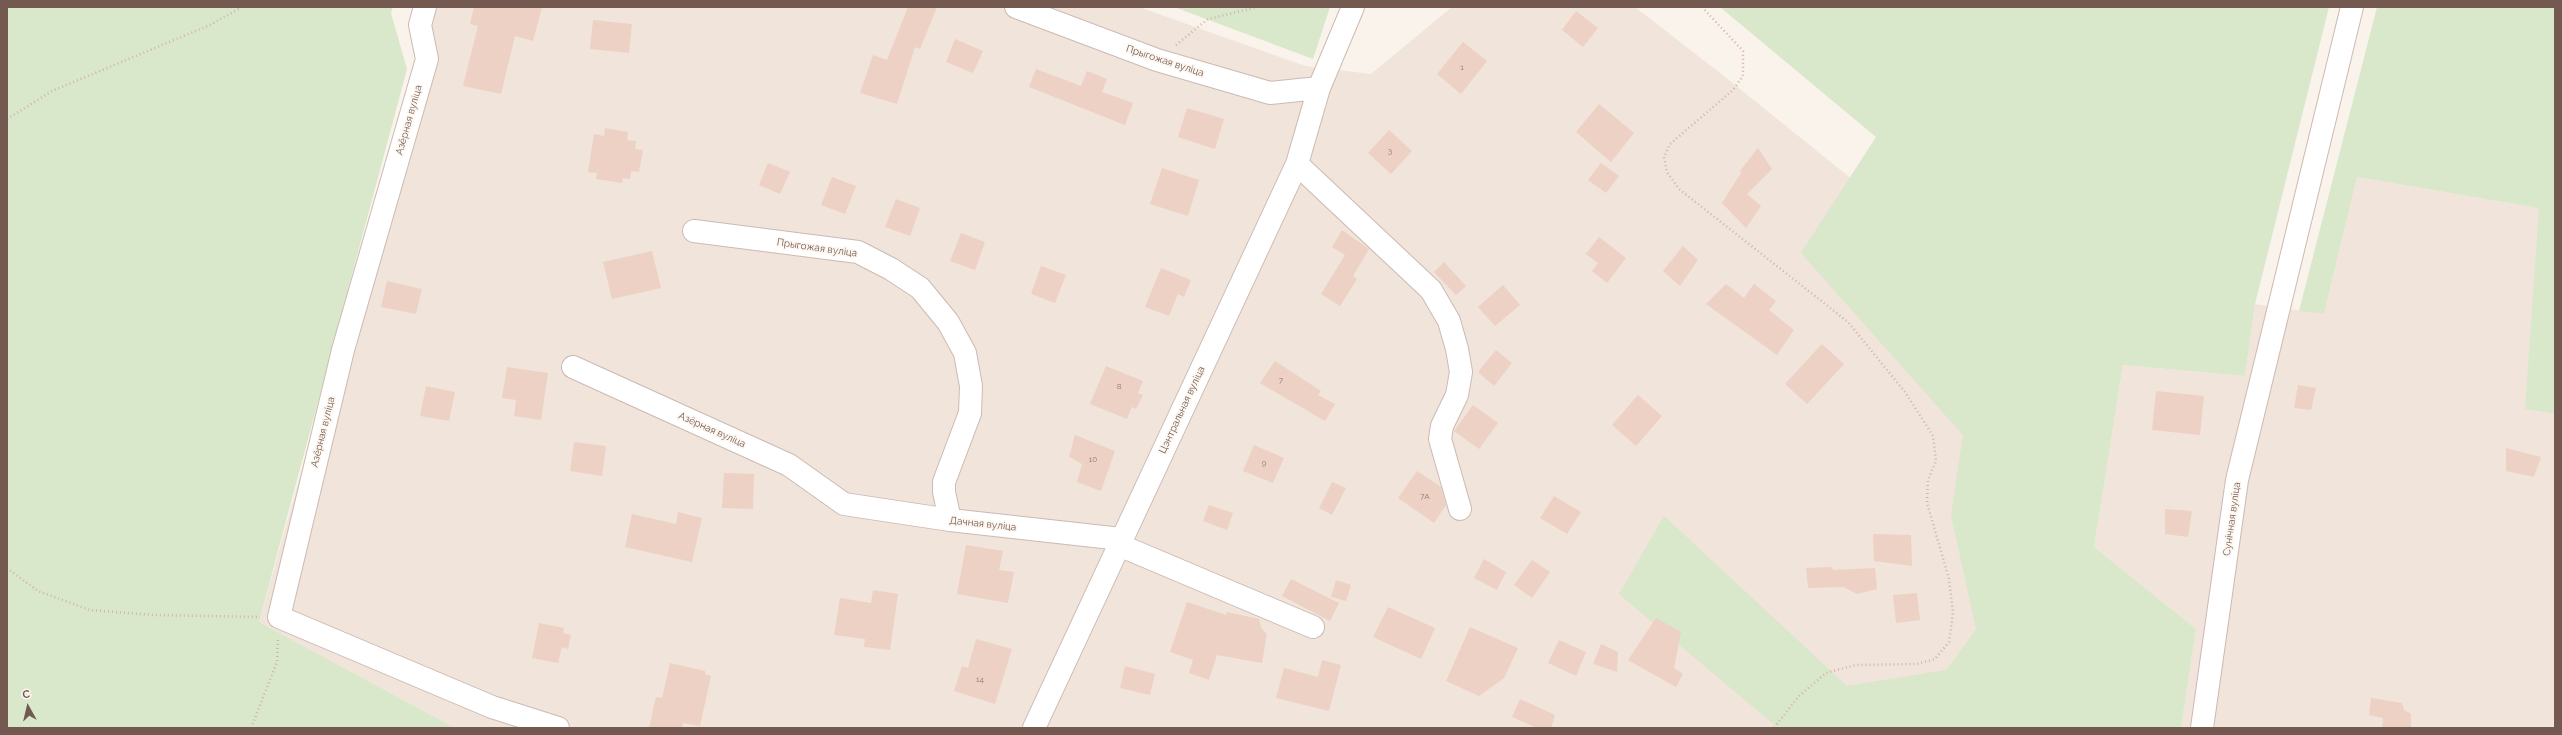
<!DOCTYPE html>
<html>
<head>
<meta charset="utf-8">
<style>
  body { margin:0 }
  #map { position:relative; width:2562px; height:735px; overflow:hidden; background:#faf3eb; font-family:Raleway,sans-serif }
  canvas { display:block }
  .frame { position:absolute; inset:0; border:8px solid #735950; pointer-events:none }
  .north { position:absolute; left:8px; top:687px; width:40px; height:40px; -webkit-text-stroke:3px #fdf7f1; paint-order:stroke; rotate:352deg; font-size:11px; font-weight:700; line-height:16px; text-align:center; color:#735950 }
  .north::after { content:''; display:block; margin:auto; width:14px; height:18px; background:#735950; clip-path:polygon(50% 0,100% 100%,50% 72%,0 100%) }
</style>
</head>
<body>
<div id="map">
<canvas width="2562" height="735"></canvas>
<div class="frame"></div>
<div class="north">С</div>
</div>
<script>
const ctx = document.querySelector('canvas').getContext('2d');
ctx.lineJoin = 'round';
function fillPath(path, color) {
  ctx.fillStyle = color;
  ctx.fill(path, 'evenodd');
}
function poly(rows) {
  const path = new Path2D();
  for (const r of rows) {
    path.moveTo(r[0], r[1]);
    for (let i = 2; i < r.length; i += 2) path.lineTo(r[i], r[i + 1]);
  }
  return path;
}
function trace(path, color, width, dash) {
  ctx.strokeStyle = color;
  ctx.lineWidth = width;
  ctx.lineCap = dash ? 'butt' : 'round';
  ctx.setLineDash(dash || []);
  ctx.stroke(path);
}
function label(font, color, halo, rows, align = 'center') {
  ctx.font = font + ' Raleway,sans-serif';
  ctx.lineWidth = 3.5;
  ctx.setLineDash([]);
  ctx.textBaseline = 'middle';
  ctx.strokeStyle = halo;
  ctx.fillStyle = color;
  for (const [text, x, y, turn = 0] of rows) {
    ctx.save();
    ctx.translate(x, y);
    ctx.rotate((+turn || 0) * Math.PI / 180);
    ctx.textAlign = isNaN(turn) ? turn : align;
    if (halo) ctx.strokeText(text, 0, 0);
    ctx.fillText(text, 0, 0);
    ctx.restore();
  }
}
fillPath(poly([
  [413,7,1139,7,1305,66,1371,74,1452,7,1635,7,1720,73,1955,262,1976,629,1946,670,1828,728,455,728,259,622,416,63,410,16],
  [2357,177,2540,208,2525,409,2555,414,2555,728,2181,728,2196,629,2094,547,2123,365,2245,376,2255,304,2324,314]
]), '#f1e4da');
fillPath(poly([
  [7,7,393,7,391,13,407,69,259,622,455,728,7,728],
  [1174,7,1330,7,1313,59],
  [1720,7,2329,7,2255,304,2245,376,2123,365,2094,547,2196,629,2181,728,1778,728,1619,594,1664,516,1847,686,1946,670,1976,629,1951,515,1963,435,1801,253,1876,137],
  [2377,7,2555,7,2555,414,2525,409,2539,208,2357,177,2324,314,2299,311]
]), '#d9e7ca');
fillPath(poly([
  [474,7,542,7,533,41,515,36,501,94,463,86,478,26,470,24],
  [908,7,937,7,920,49,915,47,897,104,860,93,873,55,887,60],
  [1576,11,1598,28,1583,47,1562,30],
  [593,20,632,24,629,53,590,49],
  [955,39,983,51,973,73,946,62],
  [1463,42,1487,61,1461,94,1437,74],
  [1036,69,1081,86,1087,71,1107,79,1102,92,1133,103,1125,125,1029,87],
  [1599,104,1634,133,1611,162,1576,132],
  [1187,108,1224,119,1215,149,1178,137],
  [605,128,628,132,627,140,636,141,635,149,643,150,639,172,631,171,630,179,623,178,622,183,596,179,597,173,588,172,594,134,604,136],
  [1389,130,1412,151,1391,174,1368,153],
  [1758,148,1772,169,1747,194,1761,206,1746,228,1722,203,1741,173,1740,171],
  [768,163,790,172,780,194,759,185],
  [1601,163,1619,176,1606,193,1588,180],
  [1162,168,1199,180,1188,216,1150,204],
  [832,177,856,186,845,214,821,205],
  [896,199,920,208,910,236,885,227],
  [1342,230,1369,249,1353,276,1357,279,1340,306,1321,294,1345,255,1332,247],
  [961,233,985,242,975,270,950,261],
  [1599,237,1626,258,1607,283,1592,271,1598,263,1586,254],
  [1683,246,1698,260,1680,286,1663,271],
  [652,251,661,288,612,299,603,262],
  [1444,262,1466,286,1456,295,1434,272],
  [1041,266,1066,275,1055,303,1031,294],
  [1161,268,1191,280,1184,297,1178,294,1169,316,1145,307],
  [387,281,422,289,416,314,381,307],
  [1726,284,1744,298,1754,284,1776,301,1769,310,1794,330,1777,355,1706,304],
  [1503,285,1520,305,1495,326,1478,307],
  [1822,344,1844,364,1807,404,1785,384],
  [1496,350,1512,363,1494,386,1478,372],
  [1275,361,1321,391,1318,395,1335,404,1325,421,1260,383],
  [1106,366,1143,381,1138,393,1143,395,1136,409,1132,407,1127,419,1090,404],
  [507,367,548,373,541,420,514,416,516,400,502,398],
  [2298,385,2316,388,2311,410,2294,408],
  [426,386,455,392,449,421,420,416],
  [2156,391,2204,396,2200,435,2152,430],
  [1638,395,1662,416,1636,446,1612,425],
  [1473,405,1498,423,1479,449,1454,431],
  [1075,435,1115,451,1101,491,1077,482,1082,464,1069,457],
  [574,442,606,446,602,476,570,471],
  [1254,445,1284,458,1273,483,1243,471],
  [2506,448,2541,457,2534,477,2506,471],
  [1417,471,1441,487,1446,505,1434,523,1398,498],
  [724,473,754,474,753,509,722,508],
  [1332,482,1346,488,1332,515,1319,508],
  [1554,496,1581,512,1567,534,1540,518],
  [1209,505,1233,513,1227,530,1203,521],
  [2165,509,2192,511,2188,537,2165,534],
  [678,512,702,518,692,562,625,547,632,514,676,524],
  [1873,534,1911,535,1912,566,1874,561],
  [966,545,1003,551,999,570,1014,572,1008,603,957,594],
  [1484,559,1506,572,1497,590,1474,578],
  [1532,560,1550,572,1532,598,1514,585],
  [1832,567,1833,570,1875,568,1877,589,1857,594,1843,587,1808,588,1806,568],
  [1291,579,1339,603,1330,621,1282,596],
  [1336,580,1351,585,1346,601,1331,597],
  [873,590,898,594,890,650,864,647,865,639,834,635,840,598,871,603],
  [1917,593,1920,620,1896,623,1893,595],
  [1187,602,1226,615,1227,612,1259,619,1261,628,1267,634,1262,663,1217,655,1209,680,1189,673,1193,660,1170,652],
  [1388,607,1435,628,1421,659,1373,637],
  [1656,618,1681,632,1674,668,1683,674,1676,687,1628,660],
  [539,623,564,628,563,633,571,635,568,649,562,647,558,663,532,658],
  [1470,627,1518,648,1504,678,1479,696,1446,681],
  [976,639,1012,649,995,704,954,691,962,666,968,668],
  [1559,640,1586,652,1576,676,1548,663],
  [1601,644,1618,652,1617,672,1593,664],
  [1322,660,1341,665,1329,711,1276,698,1284,668,1318,677],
  [670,663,705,671,705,674,711,676,700,726,683,723,682,728,649,728,656,697,662,698],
  [1125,666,1155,674,1150,695,1120,688],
  [2371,698,2402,703,2404,710,2411,714,2411,728,2382,728,2383,718,2369,715],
  [1520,699,1555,715,1551,728,1537,728,1512,717]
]), '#edd1c5');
const minor = poly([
  [425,7,420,25,427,59,343,350,279,617,492,707,558,728],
  [1016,7,1157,60,1270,93,1319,88],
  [1297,164,1431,290,1449,321,1457,349,1461,372,1457,395,1442,426,1440,439,1460,509],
  [694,231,858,252,891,269,920,288,948,322,965,353,971,386,970,413,944,482,944,492,950,520],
  [573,367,789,465,844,504,950,520,1121,539],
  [1119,545,1313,627],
  [1034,728,1297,164,1319,88,1353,7],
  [2202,728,2237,480,2352,7]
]);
trace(minor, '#ccbab2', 24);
trace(poly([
  [1702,7,1743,51,1743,76,1733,90,1670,144,1664,157,1667,172,1679,189,1848,322,1905,392,1933,436,1936,461,1928,480,1927,503,1949,579,1953,613,1949,642,1935,659,1917,664,1855,665,1826,673,1799,696,1774,728],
  [1176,45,1208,19,1258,7],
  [7,119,52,91,210,25,242,7],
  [7,568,38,591,90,610,153,615,260,617],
  [251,728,277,662,278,637]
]), '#d2b4a8', 2.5, [1, 3]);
trace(minor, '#fff', 22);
label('8px', '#92776d', null, [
  ["1",1462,68],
  ["3",1390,152],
  ["7",1281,381],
  ["8",1119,387],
  ["10",1093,460],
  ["9",1264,464],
  ["7А",1425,497],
  ["14",980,680]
]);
label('10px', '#735950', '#fdf7f1', [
  ["Прыгожая вуліца",1165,61,18],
  ["Азёрная вуліца",409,120,-74],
  ["Прыгожая вуліца",817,248,8],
  ["Цэнтральная вуліца",1182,410,-65],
  ["Азёрная вуліца",712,430,24],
  ["Азёрная вуліца",323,432,-76],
  ["Сунічная вуліца",2232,519,-82],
  ["Дачная вуліца",983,524,6]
]);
</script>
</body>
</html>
